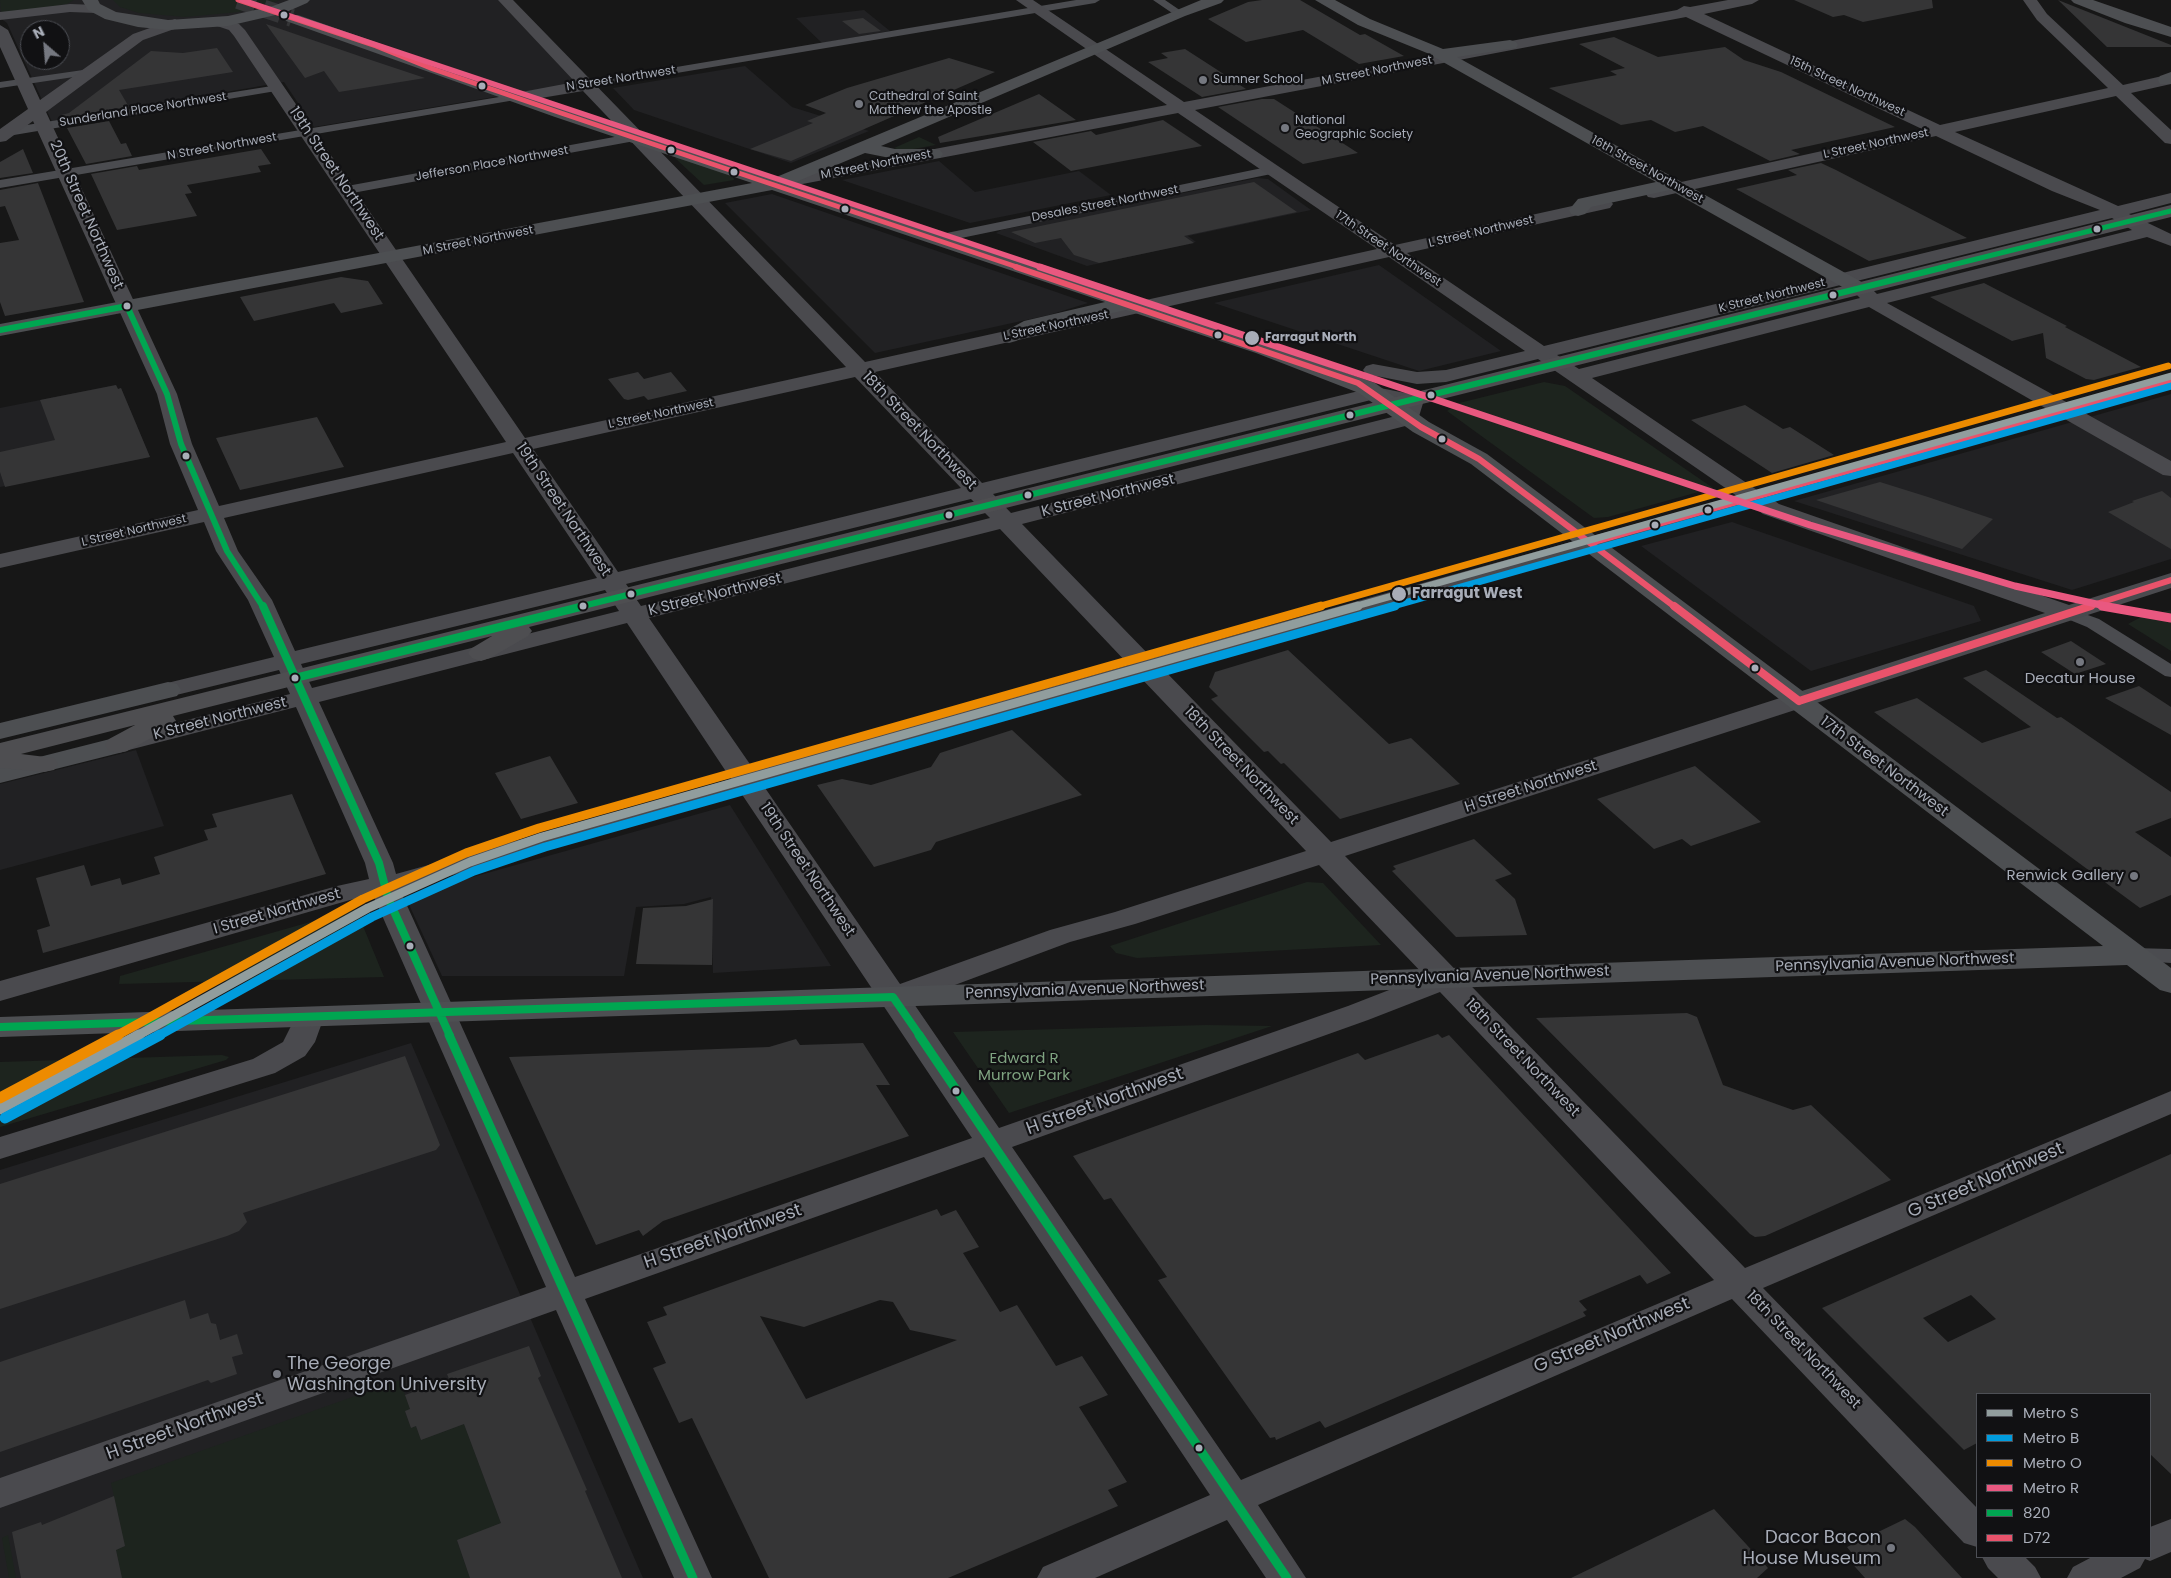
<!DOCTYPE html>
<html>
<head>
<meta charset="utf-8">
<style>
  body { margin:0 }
  #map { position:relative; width:2171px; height:1578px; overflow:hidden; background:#171717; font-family:Poppins,sans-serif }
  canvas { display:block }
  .legend { position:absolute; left:1976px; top:1393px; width:175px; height:165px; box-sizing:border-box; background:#111113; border:1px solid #4d4f55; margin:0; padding:6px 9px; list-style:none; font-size:15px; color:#a8adb8 }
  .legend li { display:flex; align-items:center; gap:10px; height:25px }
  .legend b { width:25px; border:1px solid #4d4f55 }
  .north { position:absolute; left:20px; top:20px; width:50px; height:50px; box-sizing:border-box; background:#111113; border:1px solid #4d4f55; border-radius:50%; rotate:333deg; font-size:14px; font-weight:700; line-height:20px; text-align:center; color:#a8adb8 }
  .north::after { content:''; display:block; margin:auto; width:18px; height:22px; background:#757880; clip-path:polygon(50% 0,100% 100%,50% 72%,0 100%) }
</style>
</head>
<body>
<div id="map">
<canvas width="2171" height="1578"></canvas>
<ul class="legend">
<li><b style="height:6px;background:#919d9d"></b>Metro S</li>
<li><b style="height:6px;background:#009cde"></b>Metro B</li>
<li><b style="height:6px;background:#ed8b00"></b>Metro O</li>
<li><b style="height:6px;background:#e95880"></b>Metro R</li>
<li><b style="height:6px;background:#00a651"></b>820</li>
<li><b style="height:6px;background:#e9536b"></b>D72</li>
</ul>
<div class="north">N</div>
</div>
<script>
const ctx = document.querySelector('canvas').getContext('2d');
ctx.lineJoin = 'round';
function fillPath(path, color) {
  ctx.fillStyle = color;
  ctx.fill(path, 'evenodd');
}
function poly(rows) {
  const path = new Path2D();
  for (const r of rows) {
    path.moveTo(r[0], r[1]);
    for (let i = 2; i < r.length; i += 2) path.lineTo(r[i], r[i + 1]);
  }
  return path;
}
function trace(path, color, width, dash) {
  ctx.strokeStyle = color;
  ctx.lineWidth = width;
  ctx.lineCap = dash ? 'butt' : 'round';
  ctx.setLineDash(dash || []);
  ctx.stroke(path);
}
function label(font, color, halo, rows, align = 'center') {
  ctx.font = font + ' Poppins,sans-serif';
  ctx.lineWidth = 4.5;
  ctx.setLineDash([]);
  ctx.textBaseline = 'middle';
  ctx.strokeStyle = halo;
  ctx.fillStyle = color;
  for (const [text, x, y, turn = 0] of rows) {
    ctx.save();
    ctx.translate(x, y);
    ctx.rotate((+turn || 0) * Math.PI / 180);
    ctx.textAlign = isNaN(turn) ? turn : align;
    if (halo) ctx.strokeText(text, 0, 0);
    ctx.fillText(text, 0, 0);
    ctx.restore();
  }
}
fillPath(poly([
  [0,0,505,0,584,82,314,127,284,82,52,122,7,23,0,18],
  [30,30,60,30,60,60,30,60],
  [864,10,890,31,822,43,796,18],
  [745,66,792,107,869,131,791,163,634,110,613,88],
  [939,161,975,192,1079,171,1111,195,970,223,842,180],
  [1257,178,1268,179,1311,210,1188,236,1196,242,1087,266,996,233,1001,230],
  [772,194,1088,303,1049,315,875,353,725,203],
  [1379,265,1501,351,1419,371,1214,303],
  [116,385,118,389,121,388,150,457,0,487,0,408],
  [2171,394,2171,559,2072,590,1794,501],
  [1732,522,1974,606,1981,621,1811,671,1641,546],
  [136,750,164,826,0,870,0,784],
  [730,805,831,966,713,973,711,897,684,904,636,907,624,976,442,976,405,896],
  [411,1043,643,1578,0,1578,0,1170]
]), '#212123');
fillPath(poly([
  [0,0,74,0,67,4,7,13,1,12],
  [113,0,281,0,239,12,185,17,139,13,120,7],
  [919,137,936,145,902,151,894,148],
  [678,157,733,176,734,180,704,185,675,158],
  [1544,382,1565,386,1713,488,1608,517,1594,518,1447,411,1459,403],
  [2171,610,2171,651,2128,624,2141,617],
  [1307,882,1323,883,1381,945,1137,958,1116,953,1110,946],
  [356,909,384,977,119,984,120,976],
  [1206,1025,1272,1026,1009,1113,953,1032],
  [222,1055,229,1057,226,1060,0,1127,0,1062],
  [400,1380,410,1409,405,1412,411,1428,416,1426,421,1440,464,1424,501,1523,457,1541,470,1578,122,1578,116,1550,125,1546,111,1483],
  [8,1535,16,1578,9,1578,2,1538]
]), '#1d241e');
fillPath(poly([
  [1262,0,1300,0,1360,35,1365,34,1404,56,1359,64,1303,30,1246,42,1208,19,1248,2],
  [1794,0,1932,0,1933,8,1863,22,1844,15,1833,17],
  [2058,0,2171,45,2171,47,2107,47],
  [863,18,881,31,859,34,842,21],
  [266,24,365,58,425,78,339,92,324,71,305,78],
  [1614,37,1658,57,1725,47,1744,60,1781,72,1895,127,1791,150,1800,154,1770,161,1703,126,1675,132,1651,120,1621,125,1549,88,1617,75,1610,71,1625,68,1579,44],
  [217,48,233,72,119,90,129,107,62,118,61,115,69,113,151,51,183,53],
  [1185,49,1216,69,1246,89,1202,97,1148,62,1168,58,1161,53],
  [949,58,995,72,791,161,750,149,813,123,807,121,826,113,805,105,847,88],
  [1039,94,1076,120,940,143,938,137],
  [1262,99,1274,99,1358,153,1303,164,1218,107],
  [1163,120,1202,146,1071,171,1033,142,1091,131,1096,135],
  [109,121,121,144,126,143,132,156,86,164,67,128],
  [23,149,33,173,0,178,0,162],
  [261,149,271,164,258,166,261,172,187,185,192,193,185,194,197,216,117,230,91,174,137,166,139,170],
  [1821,163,1836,170,1967,238,1869,261,1736,189,1797,175,1788,170],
  [1254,182,1297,212,1184,236,1194,243,1099,263,1074,255,1061,238,1035,243,1011,232],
  [38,183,84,302,5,316,0,302,0,243,19,240,5,206,0,207,0,190],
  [341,277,368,281,383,304,341,313,334,303,254,321,240,297],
  [1984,283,2067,326,2065,327,2141,367,2094,380,2086,379,2046,358,2043,333,2012,341,1930,297],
  [638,372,644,379,671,372,687,391,648,400,644,396,628,400,624,399,608,379],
  [116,385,118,389,121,388,150,457,5,487,0,472,0,452,55,440,40,400],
  [1745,405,1783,429,1790,427,1834,455,1772,473,1691,420],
  [317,417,344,467,240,490,216,438],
  [1880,482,1928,497,1993,519,1962,549,1816,500],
  [2162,491,2171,498,2171,549,2108,512,2134,502,2132,501],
  [2071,641,2106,664,2075,674,2041,652],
  [1288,650,1389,744,1411,738,1460,784,1340,819,1284,763,1281,764,1268,751,1264,752,1211,699,1218,696,1209,687,1215,672],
  [1986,670,2057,718,2061,717,2171,792,2171,818,2135,832,2171,857,2171,895,2140,908,1874,712,1917,698,1982,743,2031,727,1963,678],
  [2139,686,2171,707,2171,735,2105,698],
  [1012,730,1082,795,936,842,931,850,874,867,817,785,842,779,871,785,931,767,940,753],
  [550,756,578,803,521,819,495,773],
  [1695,766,1761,822,1691,846,1682,839,1654,849,1597,799],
  [292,794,326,874,43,953,37,930,50,926,36,878,84,865,91,886,120,878,122,885,160,874,154,857,208,840,204,830,217,827,212,814],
  [1474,839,1512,874,1495,880,1515,899,1527,935,1456,937,1392,871,1396,869,1393,866],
  [713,899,712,965,636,964,643,908,686,906],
  [1687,1013,1697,1017,1723,1085,1793,1110,1811,1105,1891,1180,1765,1236,1755,1237,1750,1234,1536,1018],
  [1438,1034,1442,1038,1449,1035,1671,1273,1647,1284,1640,1275,1579,1301,1587,1310,1583,1312,1586,1316,1325,1428,1320,1421,1276,1440,1275,1437,1270,1438,1158,1280,1167,1277,1111,1198,1104,1200,1073,1156,1358,1053,1365,1060],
  [796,1039,800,1045,863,1043,890,1085,876,1085,909,1136,663,1221,643,1236,639,1230,596,1245,509,1057,769,1047],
  [405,1056,440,1145,436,1150,243,1213,247,1222,239,1231,227,1236,0,1309,0,1184],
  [2171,1154,2171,1474,2150,1454,2150,1394,1977,1394,1977,1443,1964,1450,1822,1308],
  [1971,1295,1996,1319,1948,1342,1923,1318],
  [937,1209,941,1216,956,1210,979,1247,963,1253,1000,1312,1017,1305,1056,1366,1082,1356,1108,1395,1079,1407,1127,1482,1108,1490,1118,1506,948,1578,769,1578,692,1418,679,1423,653,1368,666,1363,647,1322,667,1315,663,1307],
  [880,1300,893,1302,910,1330,957,1340,806,1399,760,1316,804,1327],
  [185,1300,190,1319,208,1313,211,1323,216,1324,220,1340,237,1334,243,1354,232,1357,237,1374,211,1383,208,1380,0,1452,0,1362],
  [529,1346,541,1376,538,1378,587,1490,585,1491,622,1578,470,1578,457,1540,501,1523,464,1424,421,1440,416,1426,411,1428,405,1411,410,1409,405,1395,449,1379,447,1374],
  [114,1496,125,1546,116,1550,122,1578,21,1578,12,1532,41,1522,42,1525],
  [1714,1509,1768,1568,1757,1578,1571,1578],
  [1905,1519,1915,1527,1962,1578,1865,1578,1848,1559,1854,1556,1847,1547]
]), '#353536');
trace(poly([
  [238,0,292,18]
]), '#343537', 18, [18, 9]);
fillPath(poly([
  [1076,0,1100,0,1095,3,587,88,581,85,587,82,1076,0],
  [1153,0,1165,0,1184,13,1179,16,1175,15,1153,0],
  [90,69,96,72,94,74,0,88,0,82,90,69],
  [278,85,282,86,282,90,8,136,2,132,8,128,278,85],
  [517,94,523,97,521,99,0,188,0,180,517,94],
  [636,133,640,134,642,137,640,140,347,194,341,190,347,186,636,133],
  [1272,166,1276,167,1278,170,1276,173,937,243,930,239,937,235,1272,166],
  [2071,609,2099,619,2171,664,2171,677,2165,676,2087,627,2065,618,2063,614,2065,610,2071,609],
  [2133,948,2171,949,2171,963,2126,960,2123,955,2126,950,2133,948]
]), '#4b4c50');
fillPath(poly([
  [498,0,513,0,865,362,1377,249,1178,113,776,189,770,188,767,184,770,180,776,179,1167,105,1016,0,1033,0,1184,102,1677,10,1684,6,1690,7,1728,0,1759,0,1752,4,1704,14,1940,125,2108,88,2037,20,2023,0,2037,0,2047,14,2123,85,2171,74,2171,84,2131,93,2171,130,2171,144,2165,143,2116,96,1955,132,2118,206,2171,193,2171,203,2129,214,2171,234,2171,246,2147,237,1887,303,2068,403,2171,375,2171,387,2083,412,2171,461,2171,476,2163,475,2063,418,1772,499,1779,504,2069,605,2171,573,2171,588,1345,856,1745,1268,2171,1091,2171,1114,1763,1288,1977,1508,1977,1547,1964,1543,1732,1299,1258,1505,1306,1578,1266,1578,1227,1520,1095,1578,1037,1578,1043,1567,1210,1495,984,1157,585,1299,712,1578,674,1578,556,1310,0,1508,0,1478,546,1287,373,895,350,900,0,1001,0,981,337,886,369,879,365,863,296,707,121,752,112,749,108,744,112,739,290,694,279,670,168,697,159,695,156,690,159,685,274,657,248,600,216,551,204,522,0,568,0,554,198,510,170,444,157,394,33,121,6,141,0,142,0,129,28,109,0,47,0,25,8,30,40,100,133,34,175,19,183,24,180,27,143,40,46,112,177,394,192,444,219,506,506,442,234,36,229,30,214,25,211,22,219,17,239,24,245,30,525,438,846,367,583,91,517,102,511,100,509,97,511,94,575,82,498,0],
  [1686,17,1922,129,1654,188,1648,189,1645,193,1648,197,1654,198,1936,136,2052,191,2100,210,1544,346,1407,253,1610,208,1613,204,1610,200,1604,199,1395,245,1195,110,1686,17],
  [2112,218,2132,230,1877,294,1872,289,1858,289,1855,293,1860,298,1579,369,1557,355,2112,218],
  [1389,257,1525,351,1446,370,1417,372,1373,364,1366,366,1363,370,1366,374,1417,384,1446,382,1538,359,1737,496,1152,658,1022,524,1417,423,1424,400,1421,396,1375,387,982,483,875,372,1389,257],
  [1869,307,2047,409,1757,490,1592,378,1869,307],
  [855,377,961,488,618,572,533,449,855,377],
  [1375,399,1403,404,1400,415,1011,513,993,494,1375,399],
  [513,453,597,578,295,651,272,600,238,551,224,518,513,453],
  [971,499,990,518,641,606,626,584,971,499],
  [1751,505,1763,514,2045,613,1331,842,1164,670,1751,505],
  [1000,529,1129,665,754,770,649,618,1000,529],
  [605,590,619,611,312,688,301,664,605,590],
  [627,623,731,779,631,809,396,874,393,863,319,702,627,623],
  [1140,677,1306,851,1115,912,1050,930,900,984,763,785,1140,677],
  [741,793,972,1138,575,1277,400,890,741,793],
  [1319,865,1425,976,1348,1006,999,1128,912,1001,1070,942,1135,924,1319,865],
  [1440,992,1714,1280,1241,1480,1012,1147,1368,1020,1440,992],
  [70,4,96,5,103,9,96,13,70,12,0,20,0,12,70,4],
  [309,1007,319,1010,324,1017,315,1042,305,1056,275,1073,0,1159,0,1137,253,1059,283,1042,299,1010,309,1007],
  [2171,1519,2171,1552,2150,1561,2145,1559,2140,1568,2121,1578,2067,1578,2073,1567,2092,1557,2150,1557,2150,1527,2171,1519],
  [1982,1557,2025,1557,2035,1567,2041,1578,1998,1578,1988,1568,1982,1557]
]), '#4a4a4e');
fillPath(poly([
  [82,0,98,0,100,4,116,12,168,20,228,16,273,6,289,0,310,0,307,3,284,13,228,26,168,30,138,27,105,19,88,10,82,0],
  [1201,0,1224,0,1221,3,1185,16,881,146,895,149,934,149,940,150,943,154,940,158,895,159,865,153,791,184,1136,299,1375,383,1429,422,1487,454,2171,968,2171,993,2160,990,2127,965,0,1037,0,1017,2103,946,1471,464,1413,432,1359,393,1256,353,1126,310,1038,330,1016,341,1009,343,1002,341,999,337,1002,333,1024,321,1105,302,772,190,0,336,0,324,752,183,555,117,286,21,284,18,286,15,298,15,567,109,774,178,1201,0],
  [1315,0,1335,0,1370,19,1443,49,1510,40,1516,42,1518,45,1516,48,1457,57,1867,285,1870,289,1867,293,1853,293,1670,190,1591,207,1585,214,1578,216,1571,214,1569,210,1578,199,1656,182,1427,53,1358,25,1315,0],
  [2071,0,2093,0,2171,27,2171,37,2125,23,2074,3,2071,0],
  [2171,72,2171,84,2160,84,2158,80,2160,76,2171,72],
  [168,682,177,684,181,690,177,696,0,739,0,723,168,682],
  [118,737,127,739,131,745,127,751,0,783,0,767,118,737]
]), '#4d4f52');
fillPath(poly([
  [2171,205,2171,217,529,627,532,631,528,636,490,658,481,661,472,658,468,653,472,648,492,636,173,716,176,721,172,727,127,751,118,753,109,751,105,745,109,739,135,725,21,754,54,758,58,764,54,770,44,772,0,768,0,743,2171,205]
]), '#4e4e51');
trace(poly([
  [1940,268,2171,211]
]), '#00a651', 5);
trace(poly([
  [0,330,127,306,167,394,181,444,227,551,263,607],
  [579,607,1945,267]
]), '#00a651', 6);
trace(poly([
  [263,606,379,863,388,898,450,1036],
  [295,678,584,606],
  [0,1027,893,997,920,1036]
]), '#00a651', 8);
trace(poly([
  [449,1035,693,1578],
  [919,1035,1287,1578]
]), '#00a651', 9);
trace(poly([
  [238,0,376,46,433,69,561,113,1020,268]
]), '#e9536b', 5);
trace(poly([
  [1016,267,1358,383,1421,427,1479,459,1675,607],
  [1590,543,2171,381],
  [2087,607,2171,580]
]), '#e9536b', 6);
trace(poly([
  [1674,606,1799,701],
  [1799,701,2091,606]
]), '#e9536b', 8);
trace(poly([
  [1353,607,2171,376]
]), '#919d9d', 7);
trace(poly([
  [137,1036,368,908,470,862,542,837,1358,606]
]), '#919d9d', 9);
trace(poly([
  [0,1109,139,1035]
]), '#919d9d', 11);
trace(poly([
  [1390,607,2171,386]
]), '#009cde', 7);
trace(poly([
  [158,1036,372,917,474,871,545,847,1395,606]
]), '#009cde', 9);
trace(poly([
  [5,1118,160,1035]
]), '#009cde', 11);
trace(poly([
  [1317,607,2168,366]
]), '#ed8b00', 7);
trace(poly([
  [116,1036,363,899,466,853,539,828,1321,606]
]), '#ed8b00', 9);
trace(poly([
  [0,1098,118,1035]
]), '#ed8b00', 11);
trace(poly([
  [242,0,1044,268]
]), '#e95880', 5.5);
trace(poly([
  [1040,267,1810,525,2015,586,2110,607]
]), '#e95880', 7);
trace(poly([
  [2102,606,2171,618]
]), '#e95880', 9);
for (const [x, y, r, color] of [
  [284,15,4.5,"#a8adb8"],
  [1203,80,5,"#757880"],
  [482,86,4.5,"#a8adb8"],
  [859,104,5,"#757880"],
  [1285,128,5,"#757880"],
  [671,150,4.5,"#a8adb8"],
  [734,172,4.5,"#a8adb8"],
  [845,209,4.5,"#a8adb8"],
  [2097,229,4.5,"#a8adb8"],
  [1833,295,4.5,"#a8adb8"],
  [127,306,4.5,"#a8adb8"],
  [1218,335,4.5,"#a8adb8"],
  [1252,338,8,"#a8adb8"],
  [1431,395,4.5,"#a8adb8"],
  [1350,415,4.5,"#a8adb8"],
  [1442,439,4.5,"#a8adb8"],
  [186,456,4.5,"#a8adb8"],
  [1028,495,4.5,"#a8adb8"],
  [1708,510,4.5,"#a8adb8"],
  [949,515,4.5,"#a8adb8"],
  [1655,525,4.5,"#a8adb8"],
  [631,594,4.5,"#a8adb8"],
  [1399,594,8,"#a8adb8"],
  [583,606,4.5,"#a8adb8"],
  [2080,662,5,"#757880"],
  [1755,668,4.5,"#a8adb8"],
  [295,678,4.5,"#a8adb8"],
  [2134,876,5,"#757880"],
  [410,946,4.5,"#a8adb8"],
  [956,1091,4.5,"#a8adb8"],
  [277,1374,5,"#757880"],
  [1199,1448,4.5,"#a8adb8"],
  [1891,1548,5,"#757880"]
]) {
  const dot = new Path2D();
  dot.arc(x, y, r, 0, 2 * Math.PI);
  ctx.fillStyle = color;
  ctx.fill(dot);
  trace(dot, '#111113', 2);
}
label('12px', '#a8adb8', '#111113', [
  ["M Street Northwest",1377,71,-11],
  ["N Street Northwest",621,79,-9],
  ["15th Street Northwest",1847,87,25],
  ["Sunderland Place Northwest",143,110,-9],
  ["L Street Northwest",1876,144,-12],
  ["N Street Northwest",222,147,-10],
  ["Jefferson Place Northwest",492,164,-10],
  ["M Street Northwest",876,165,-11],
  ["16th Street Northwest",1647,170,29],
  ["Desales Street Northwest",1105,204,-11],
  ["L Street Northwest",1481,232,-13],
  ["M Street Northwest",478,241,-11],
  ["17th Street Northwest",1388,249,34],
  ["K Street Northwest",1772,296,-14],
  ["L Street Northwest",1056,326,-12],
  ["L Street Northwest",661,414,-12],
  ["L Street Northwest",134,531,-13]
]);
label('12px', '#a8adb8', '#111113', [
  ["Sumner School",1213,80],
  ["Cathedral of Saint",869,97],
  ["Matthew the Apostle",869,111],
  ["National",1295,121],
  ["Geographic Society",1295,135]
], 'left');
label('bold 12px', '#a8adb8', '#111113', [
  ["Farragut North",1265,338]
], 'left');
label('15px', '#a8adb8', '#111113', [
  ["19th Street Northwest",336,174,56],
  ["20th Street Northwest",86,215,66],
  ["18th Street Northwest",919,431,46],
  ["K Street Northwest",1108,496,-14],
  ["19th Street Northwest",563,510,56],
  ["K Street Northwest",715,595,-14],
  ["K Street Northwest",220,719,-14],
  ["18th Street Northwest",1241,766,46],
  ["17th Street Northwest",1884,767,37],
  ["H Street Northwest",1531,787,-18],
  ["19th Street Northwest",807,870,56],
  ["I Street Northwest",277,912,-16],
  ["Pennsylvania Avenue Northwest",1895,963,-2],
  ["Pennsylvania Avenue Northwest",1490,976,-2],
  ["Pennsylvania Avenue Northwest",1085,990,-2],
  ["18th Street Northwest",1522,1058,46],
  ["18th Street Northwest",1803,1350,46]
]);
label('bold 15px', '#a8adb8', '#111113', [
  ["Farragut West",1412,594]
], 'left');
label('15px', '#a8adb8', '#111113', [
  ["Decatur House",2080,679],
  ["Renwick Gallery",2124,876,"right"]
]);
label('15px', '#7fa381', '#111113', [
  ["Edward R",1024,1059],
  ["Murrow Park",1024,1076]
]);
label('18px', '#a8adb8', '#111113', [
  ["H Street Northwest",1105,1102,-20],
  ["G Street Northwest",1986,1181,-23],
  ["H Street Northwest",723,1237,-19],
  ["G Street Northwest",1612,1336,-23],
  ["H Street Northwest",185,1427,-20]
]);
label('18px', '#a8adb8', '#111113', [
  ["The George",287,1364],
  ["Washington University",287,1385],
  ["Dacor Bacon",1881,1538,"right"],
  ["House Museum",1881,1559,"right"]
], 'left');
</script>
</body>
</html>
